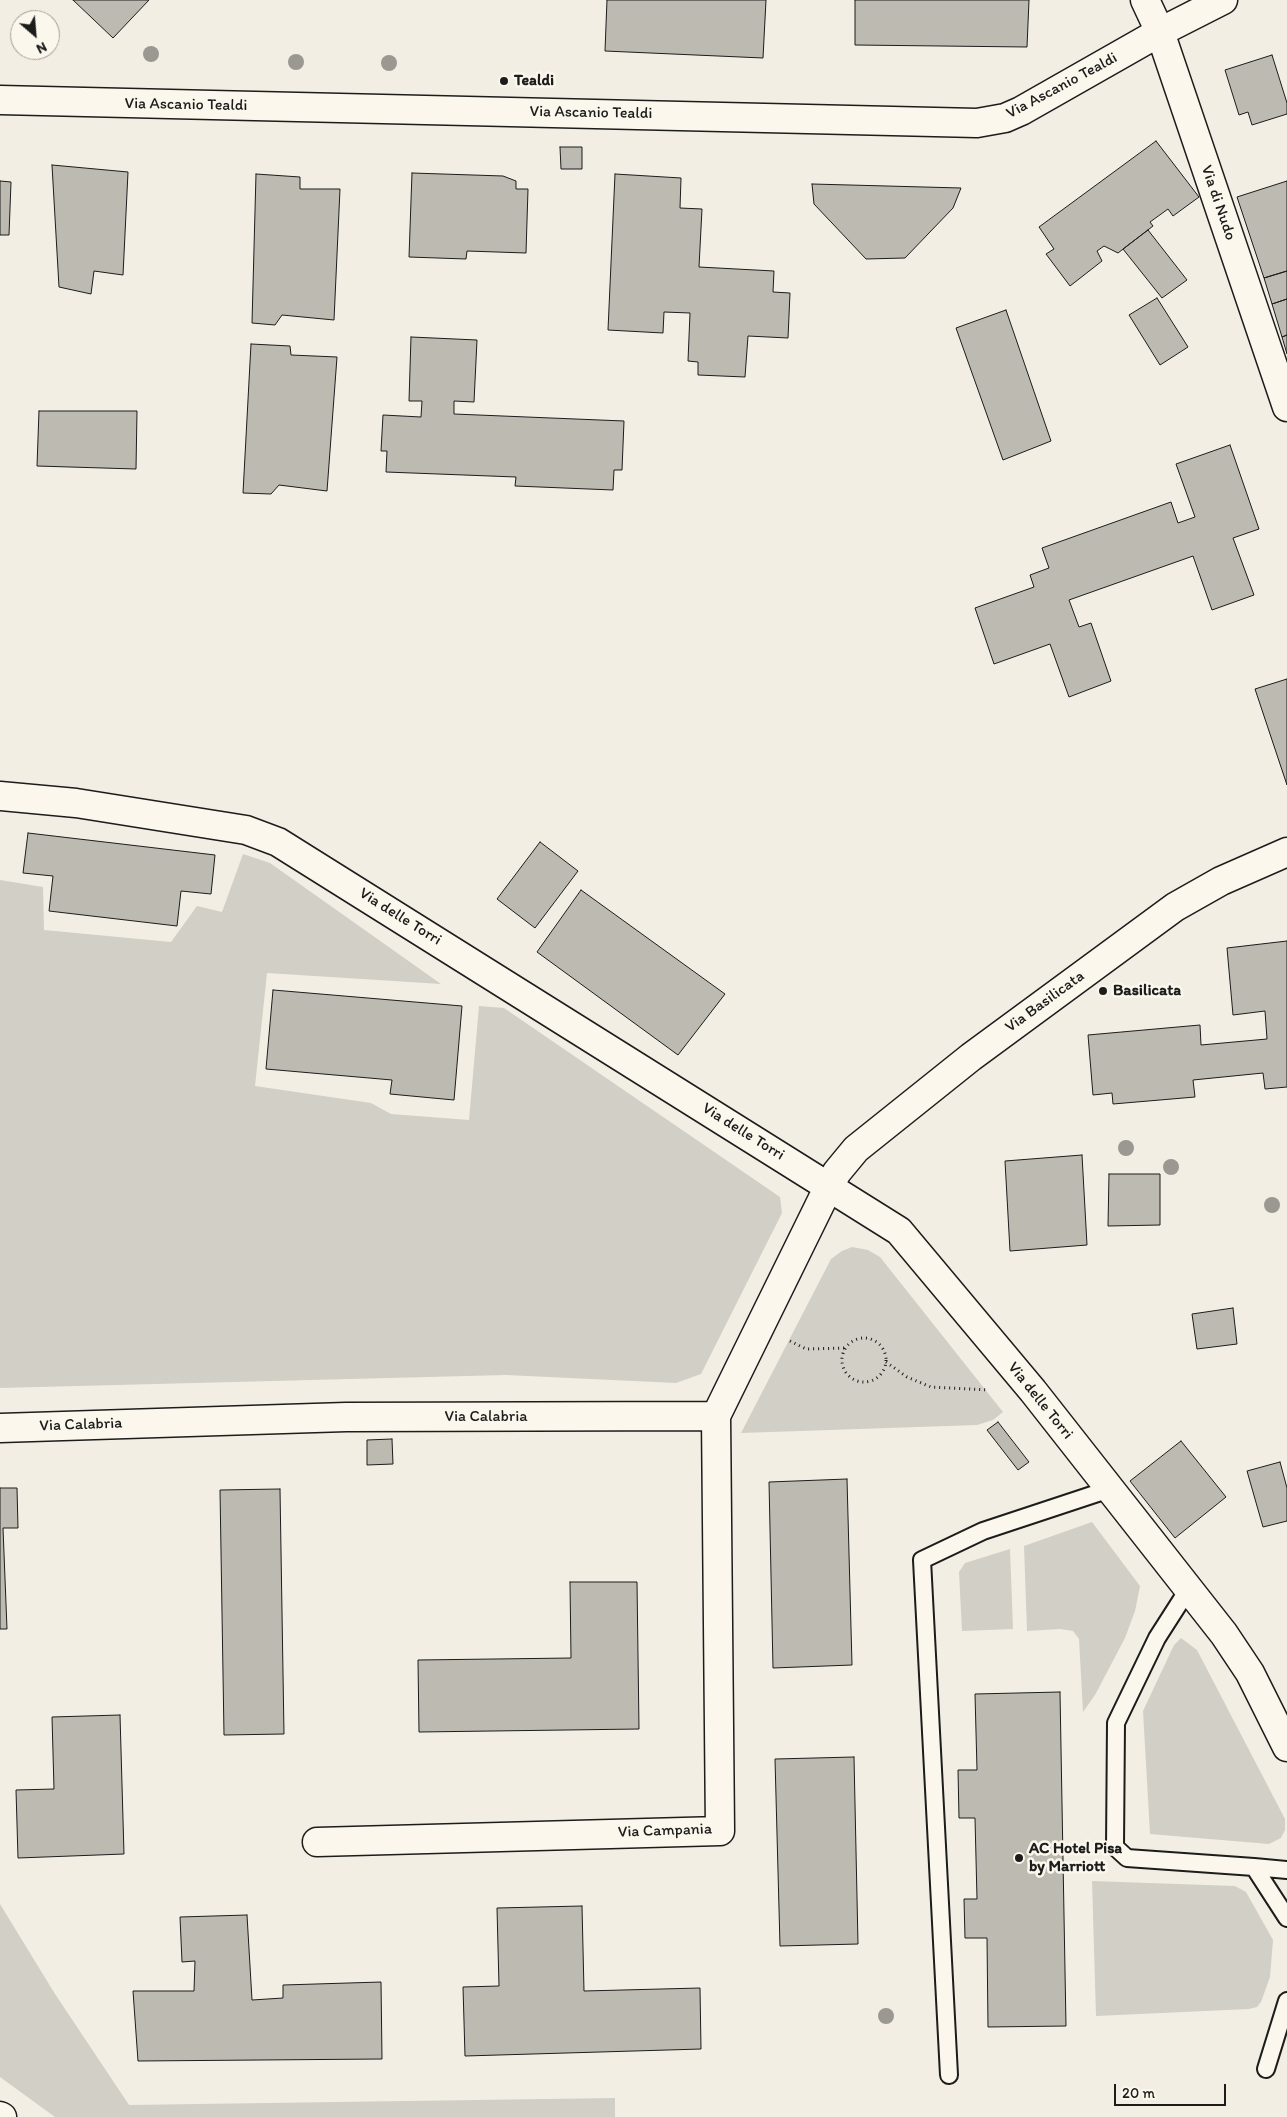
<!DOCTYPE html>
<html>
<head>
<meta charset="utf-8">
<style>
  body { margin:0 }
  #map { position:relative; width:1287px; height:2117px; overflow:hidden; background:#f2eee4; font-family:Itim,sans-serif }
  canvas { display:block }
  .north { position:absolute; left:10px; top:10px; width:50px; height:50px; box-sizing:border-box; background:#fbf7ec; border:1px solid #a29f99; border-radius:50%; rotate:153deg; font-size:14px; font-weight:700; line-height:20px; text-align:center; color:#1c1c1c }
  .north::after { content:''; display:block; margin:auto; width:18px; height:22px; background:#1c1c1c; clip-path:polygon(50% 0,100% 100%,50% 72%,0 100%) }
  .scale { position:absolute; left:1114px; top:2084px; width:112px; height:22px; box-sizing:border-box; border:2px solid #1c1c1c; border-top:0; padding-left:6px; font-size:15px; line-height:18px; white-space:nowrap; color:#1c1c1c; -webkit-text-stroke:4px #fbf7ec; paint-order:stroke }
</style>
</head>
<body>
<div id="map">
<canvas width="1287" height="2117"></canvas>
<div class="north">N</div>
<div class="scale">20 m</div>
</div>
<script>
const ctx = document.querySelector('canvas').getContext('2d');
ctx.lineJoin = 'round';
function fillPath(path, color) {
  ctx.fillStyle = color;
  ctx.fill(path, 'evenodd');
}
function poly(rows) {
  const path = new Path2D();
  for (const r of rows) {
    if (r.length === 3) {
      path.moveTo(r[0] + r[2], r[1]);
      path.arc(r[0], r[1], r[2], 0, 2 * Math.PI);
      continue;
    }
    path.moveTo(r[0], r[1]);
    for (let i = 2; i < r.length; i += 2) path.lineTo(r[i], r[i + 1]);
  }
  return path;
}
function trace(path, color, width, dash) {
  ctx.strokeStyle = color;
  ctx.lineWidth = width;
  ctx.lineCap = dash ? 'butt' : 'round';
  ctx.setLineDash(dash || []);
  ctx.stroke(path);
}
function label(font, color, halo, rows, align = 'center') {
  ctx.font = font + ' Itim,sans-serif';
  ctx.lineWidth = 5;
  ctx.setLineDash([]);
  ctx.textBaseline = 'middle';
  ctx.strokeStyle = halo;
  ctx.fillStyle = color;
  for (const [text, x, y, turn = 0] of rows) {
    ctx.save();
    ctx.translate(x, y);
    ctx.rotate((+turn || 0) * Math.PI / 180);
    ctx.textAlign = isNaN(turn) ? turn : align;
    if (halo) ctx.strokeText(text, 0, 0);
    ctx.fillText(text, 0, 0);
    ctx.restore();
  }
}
fillPath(poly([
  [243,854,270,863,441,984,267,973,255,1086,371,1103,391,1114,469,1120,479,1006,504,1008,780,1197,782,1213,701,1374,676,1383,506,1375,0,1388,0,880,43,887,44,930,171,942,197,906,222,912],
  [852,1247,868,1250,880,1257,1003,1412,993,1420,977,1425,741,1433,831,1259,842,1251],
  [1092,1522,1140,1586,1135,1611,1125,1638,1095,1695,1083,1712,1079,1639,1073,1631,1060,1629,1027,1631,1024,1546],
  [1010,1549,1013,1629,962,1631,959,1572,965,1563],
  [1181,1638,1197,1650,1285,1819,1285,1830,1281,1838,1269,1844,1150,1834,1143,1711,1174,1645],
  [1092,1881,1235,1886,1246,1892,1273,1940,1270,1977,1261,2002,1257,2007,1249,2009,1096,2016],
  [0,1904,55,1994,129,2105,615,2098,615,2117,55,2117,0,2077]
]), '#d2cfc6');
const building = poly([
  [73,0,149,0,113,38,73,0],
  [607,0,766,0,763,58,605,51,607,0],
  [855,0,1029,0,1027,47,855,45,855,0],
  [1272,55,1287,103,1287,114,1252,125,1248,112,1239,115,1225,70,1272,55],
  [1156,141,1199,197,1173,216,1168,209,1150,222,1153,226,1118,253,1104,246,1097,251,1102,261,1070,286,1046,254,1054,249,1039,227,1156,141],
  [560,147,582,147,582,169,561,169,560,147],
  [52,165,128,172,123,275,94,271,91,294,59,287,52,165],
  [412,173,503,176,516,181,516,189,528,189,526,253,467,251,466,259,409,257,412,173],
  [256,174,300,177,300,189,340,189,334,320,282,315,275,325,252,323,256,174],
  [615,174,681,178,680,208,702,209,699,267,774,271,773,292,790,293,788,338,748,336,745,377,698,375,698,362,688,361,690,313,664,312,663,333,608,330,615,174],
  [0,181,11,182,9,235,0,235,0,181],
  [1287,181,1287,271,1264,278,1237,197,1287,181],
  [812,184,961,188,953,208,905,258,866,259,814,204,812,184],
  [1148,230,1187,280,1162,298,1123,249,1148,230],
  [1287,271,1287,299,1272,304,1264,278,1287,271],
  [1157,298,1188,347,1160,365,1129,315,1157,298],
  [1287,299,1287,335,1282,337,1272,304,1287,299],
  [1006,310,1051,441,1003,460,956,328,1006,310],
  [1287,335,1287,354,1282,337,1287,335],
  [411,337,477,340,474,402,454,401,454,414,624,421,622,470,614,470,613,490,515,486,516,477,386,472,387,451,381,451,383,415,421,417,422,401,409,401,411,337],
  [251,344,290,346,291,355,337,357,327,491,279,485,271,494,243,493,251,344],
  [39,411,137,411,136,469,37,466,39,411],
  [1230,445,1259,529,1233,538,1254,595,1212,610,1193,556,1069,600,1079,627,1091,623,1111,681,1069,697,1050,644,994,664,975,608,1034,587,1030,575,1049,568,1042,548,1171,502,1178,523,1195,517,1176,464,1230,445],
  [1287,679,1287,785,1255,689,1287,679],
  [28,833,215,855,211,894,181,891,177,926,49,911,53,876,23,873,28,833],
  [540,842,578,871,535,928,497,899,540,842],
  [581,890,725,994,678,1055,537,952,581,890],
  [1287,941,1287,1087,1265,1089,1263,1073,1193,1080,1195,1097,1113,1104,1112,1093,1093,1095,1088,1035,1200,1025,1201,1045,1267,1039,1265,1011,1233,1015,1227,948,1287,941],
  [273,990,462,1006,454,1100,390,1094,392,1080,266,1069,273,990],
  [1082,1155,1087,1245,1010,1251,1005,1161,1082,1155],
  [1109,1174,1160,1174,1160,1225,1108,1226,1109,1174],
  [1233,1308,1237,1344,1197,1349,1192,1314,1233,1308],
  [998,1422,1029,1462,1018,1470,987,1430,998,1422],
  [392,1439,393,1464,367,1465,367,1440,392,1439],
  [1181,1441,1226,1497,1175,1538,1130,1481,1181,1441],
  [1280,1462,1287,1488,1287,1521,1263,1527,1247,1471,1280,1462],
  [847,1479,852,1665,773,1668,769,1482,847,1479],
  [0,1488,17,1488,18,1528,3,1528,7,1629,0,1629,0,1488],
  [280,1489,284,1734,224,1735,220,1490,280,1489],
  [570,1582,637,1582,639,1729,419,1732,418,1660,571,1658,570,1582],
  [1060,1692,1066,2026,988,2027,987,1938,965,1938,964,1899,977,1899,975,1818,959,1818,958,1770,977,1770,975,1694,1060,1692],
  [120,1715,124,1854,18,1858,16,1790,54,1789,52,1717,120,1715],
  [854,1757,858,1944,780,1946,775,1759,854,1757],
  [582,1906,584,1991,700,1988,701,2049,465,2056,463,1987,499,1986,497,1908,582,1906],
  [247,1915,252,2000,283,1998,283,1985,381,1982,382,2059,138,2061,133,1991,194,1991,195,1961,182,1962,180,1917,247,1915]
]);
fillPath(building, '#bdbab1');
trace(building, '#1c1c1c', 1);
const lane = poly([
  [1189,1588,1157,1638,1116,1723,1115,1847,1127,1858,1254,1867,1287,1918],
  [1254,1867,1287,1870],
  [1266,2069,1287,2001],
  [949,2075,922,1560,983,1531,1110,1489]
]);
const street = poly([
  [1145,0,1160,32,1287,407],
  [0,100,977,123,1005,118,1021,111,1160,32,1223,0],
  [0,796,76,803,246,830,278,842,899,1231,1033,1391,1224,1634,1250,1673,1287,1747],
  [0,1428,346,1417,716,1416,829,1186,837,1172,856,1149,971,1057,1175,907,1221,881,1287,852],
  [317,1842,720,1831,716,1416]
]);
const secondary = poly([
  [0,2116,2,2117]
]);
trace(lane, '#1c1c1c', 20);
trace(street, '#1c1c1c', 31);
trace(secondary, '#1c1c1c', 31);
trace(poly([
  [864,1360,22],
  [790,1341,806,1349,845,1348],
  [886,1362,907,1377,931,1387,988,1390]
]), '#1c1c1c', 3, [1, 4]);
trace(lane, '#fbf7ec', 16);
trace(street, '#fbf7ec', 28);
trace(secondary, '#fbf7ec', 28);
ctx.fillStyle = '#9b9892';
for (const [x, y] of [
  [151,54],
  [296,62],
  [389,63],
  [1126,1148],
  [1171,1167],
  [1272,1205],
  [886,2016]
]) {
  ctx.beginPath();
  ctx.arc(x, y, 8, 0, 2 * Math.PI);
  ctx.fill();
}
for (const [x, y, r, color] of [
  [504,81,5,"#1c1c1c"],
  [1103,991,5,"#1c1c1c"],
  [1019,1858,5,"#1c1c1c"]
]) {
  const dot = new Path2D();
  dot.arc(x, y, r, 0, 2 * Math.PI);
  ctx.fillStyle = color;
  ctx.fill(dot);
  trace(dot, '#fbf7ec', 2);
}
label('bold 16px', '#1c1c1c', '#fbf7ec', [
  ["Tealdi",514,81],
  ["Basilicata",1113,991],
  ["AC Hotel Pisa",1029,1849],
  ["by Marriott",1029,1867]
], 'left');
label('16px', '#1c1c1c', '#fbf7ec', [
  ["Via Ascanio Tealdi",1062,86,-28],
  ["Via Ascanio Tealdi",186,105,1],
  ["Via Ascanio Tealdi",591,113,1],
  ["Via di Nudo",1218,203,71],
  ["Via delle Torri",400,917,32],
  ["Via Basilicata",1045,1002,-36],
  ["Via delle Torri",743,1132,32],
  ["Via delle Torri",1040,1401,51],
  ["Via Calabria",486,1417],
  ["Via Calabria",81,1425,-2],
  ["Via Campania",665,1831,-2]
]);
</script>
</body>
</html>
